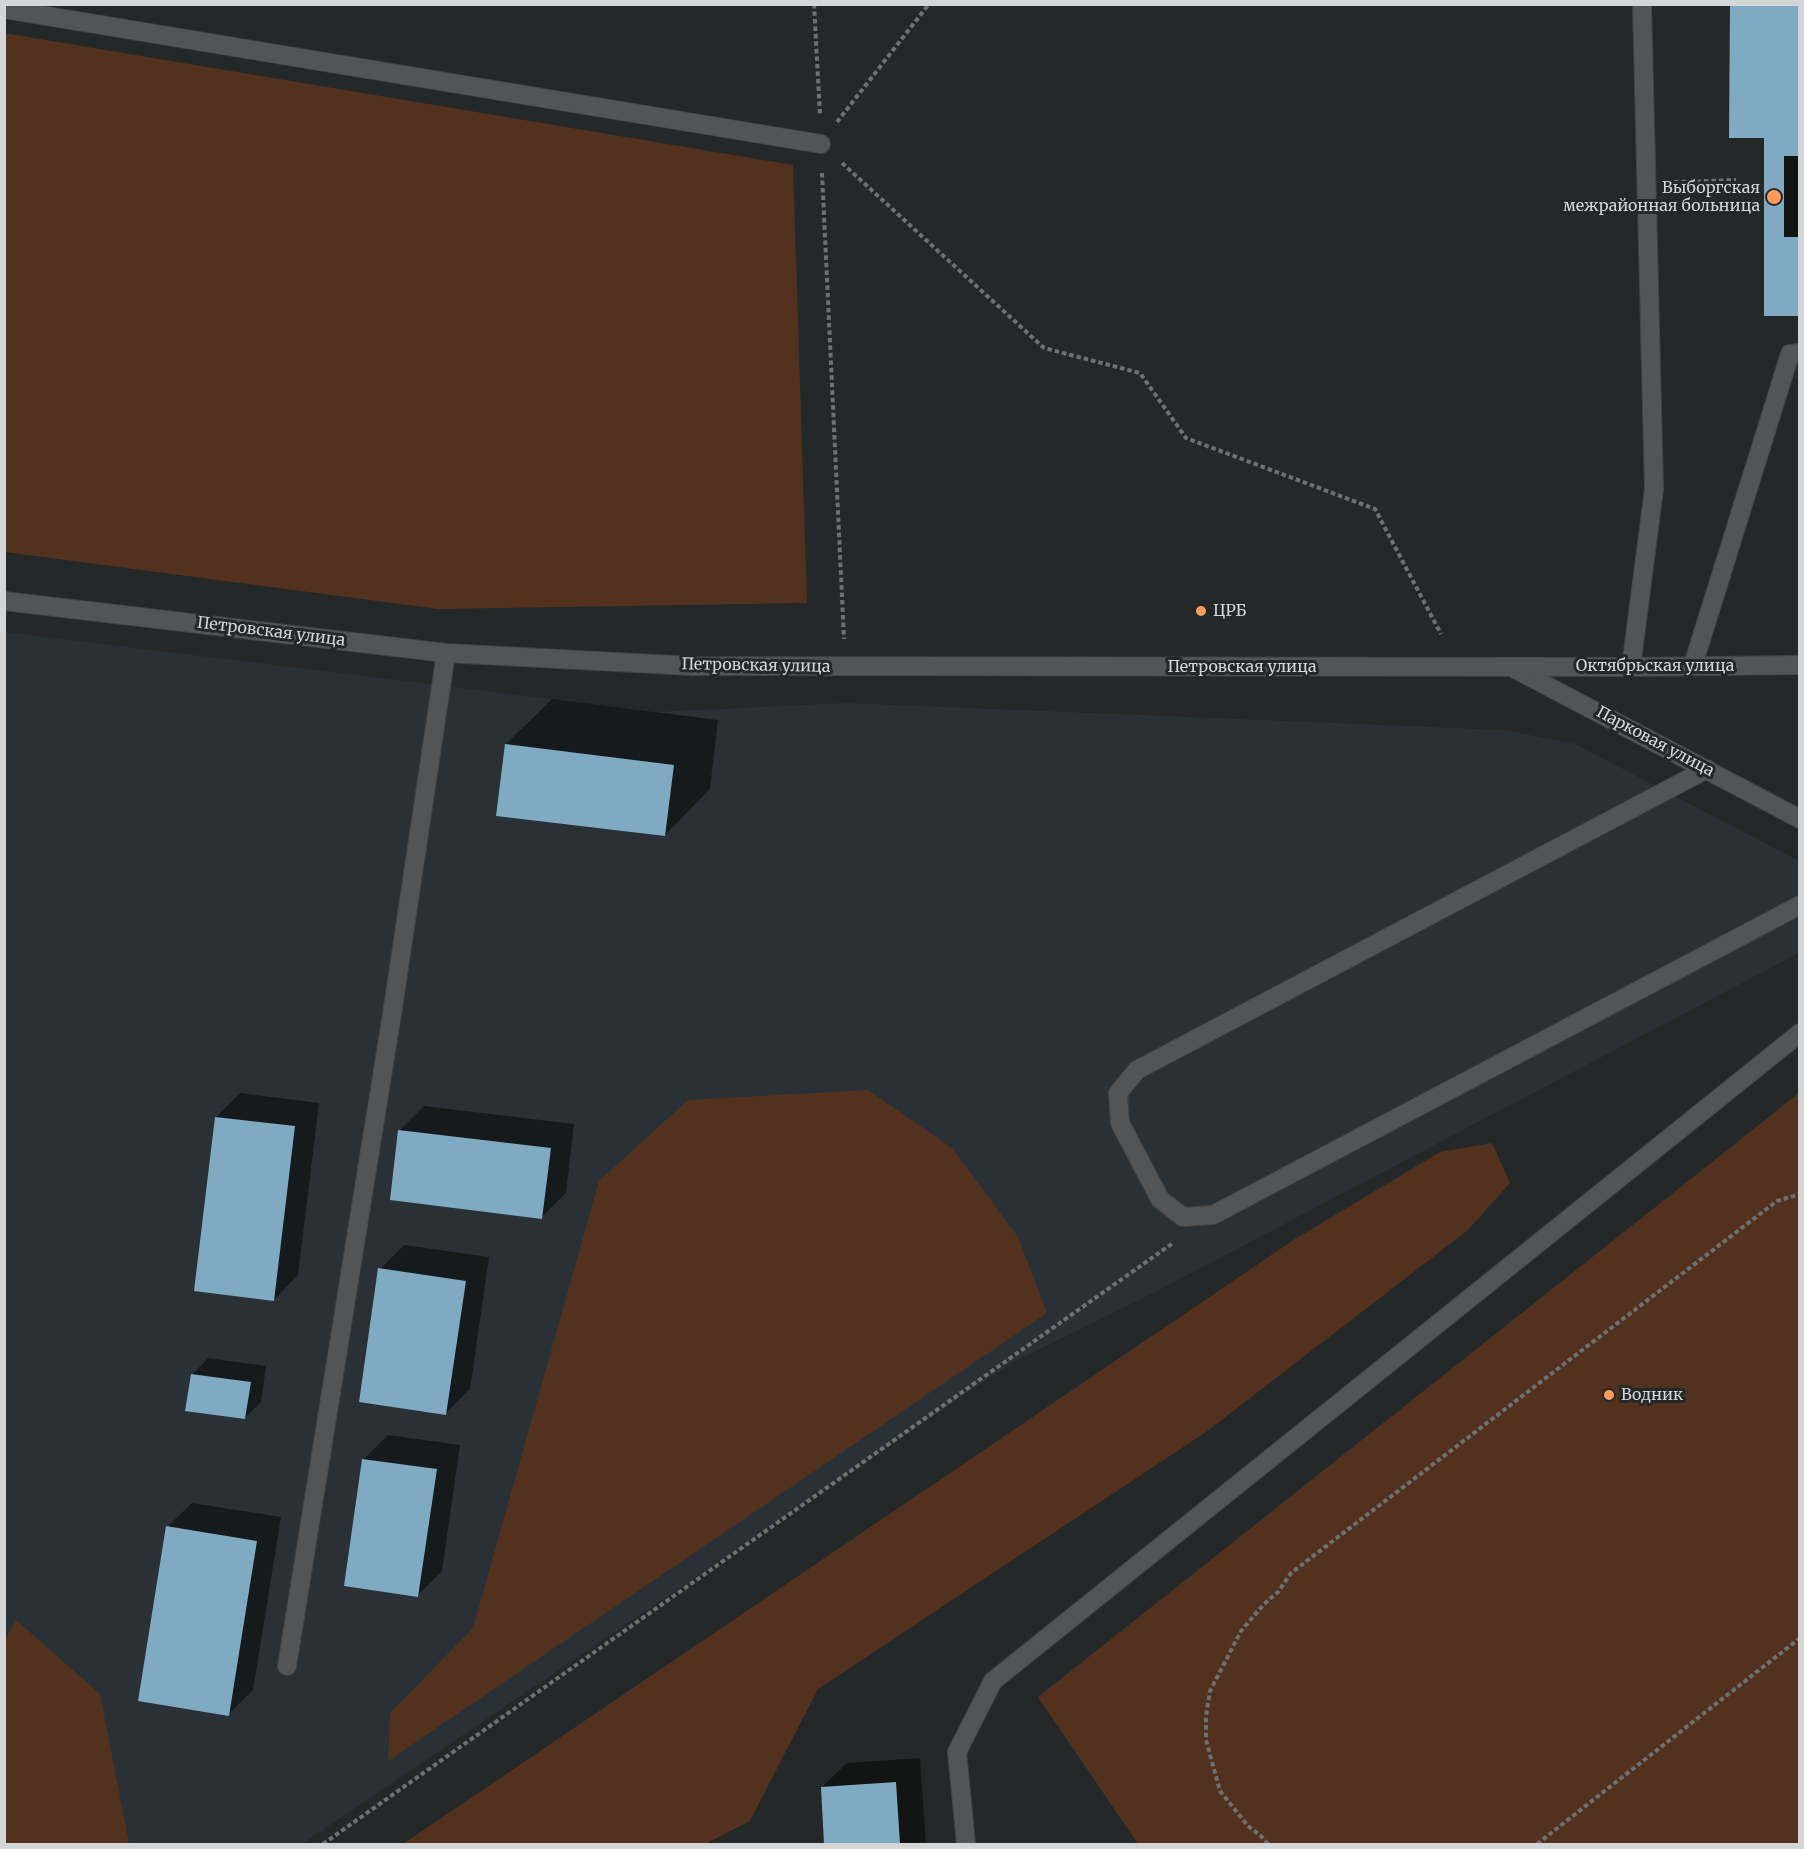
<!DOCTYPE html>
<html>
<head>
<meta charset="utf-8">
<style>
  body { margin:0 }
  #map { position:relative; width:1804px; height:1849px; overflow:hidden; background:#252829; font-family:Merriweather,serif }
  canvas { display:block }
  .frame { position:absolute; inset:0; border:6px solid #d3d5d6; pointer-events:none }
</style>
</head>
<body>
<div id="map">
<canvas width="1804" height="1849"></canvas>
<div class="frame"></div>
</div>
<script>
const ctx = document.querySelector('canvas').getContext('2d');
ctx.lineJoin = 'round';
function fillPath(path, color) {
  ctx.fillStyle = color;
  ctx.fill(path, 'evenodd');
}
function poly(rows) {
  const path = new Path2D();
  for (const r of rows) {
    path.moveTo(r[0], r[1]);
    for (let i = 2; i < r.length; i += 2) path.lineTo(r[i], r[i + 1]);
  }
  return path;
}
function trace(path, color, width, dash) {
  ctx.strokeStyle = color;
  ctx.lineWidth = width;
  ctx.lineCap = dash ? 'butt' : 'round';
  ctx.setLineDash(dash || []);
  ctx.stroke(path);
}
function label(font, color, halo, rows, align = 'center') {
  ctx.font = font + ' Merriweather,serif';
  ctx.lineWidth = 6;
  ctx.setLineDash([]);
  ctx.textBaseline = 'middle';
  ctx.strokeStyle = halo;
  ctx.fillStyle = color;
  for (const [text, x, y, turn = 0] of rows) {
    ctx.save();
    ctx.translate(x, y);
    ctx.rotate((+turn || 0) * Math.PI / 180);
    ctx.textAlign = isNaN(turn) ? turn : align;
    if (halo) ctx.strokeText(text, 0, 0);
    ctx.fillText(text, 0, 0);
    ctx.restore();
  }
}
fillPath(poly([
  [5,632,657,712,847,703,1504,730,1575,744,1799,861,1799,953,1161,1289,1010,1364,302,1844,5,1844]
]), '#293136');
fillPath(poly([
  [4,33,793,165,807,603,438,609,5,552],
  [868,1090,952,1148,1018,1237,1047,1313,388,1761,390,1713,473,1628,599,1181,688,1100],
  [1799,1093,1799,1844,1138,1844,1038,1697],
  [1492,1143,1510,1183,1468,1230,1206,1432,818,1689,750,1821,705,1844,403,1844,1295,1239,1440,1152],
  [16,1620,100,1694,129,1843,128,1844,5,1844,5,1640]
]), '#52321e');
fillPath(poly([
  [1800,4,1800,315,1765,315,1766,137],
  [552,699,718,720,710,789,665,835,506,744],
  [240,1093,319,1103,298,1275,274,1300,216,1117],
  [424,1106,574,1124,566,1193,542,1217,400,1130],
  [404,1245,489,1257,470,1389,446,1413,380,1269],
  [208,1358,266,1366,261,1402,245,1418,192,1375],
  [388,1435,460,1445,442,1571,418,1595,364,1459],
  [192,1503,281,1517,253,1690,229,1714,167,1527],
  [920,1758,926,1844,826,1844,822,1787,847,1763]
]), '#0007');
fillPath(poly([
  [1730,4,1800,4,1800,156,1784,156,1784,237,1800,237,1800,316,1764,316,1764,138,1729,138],
  [505,744,674,765,665,836,496,816],
  [215,1117,295,1126,274,1301,194,1291],
  [398,1130,551,1148,542,1219,390,1200],
  [378,1268,466,1281,446,1415,359,1402],
  [191,1374,251,1382,245,1419,185,1411],
  [362,1459,437,1469,418,1597,344,1586],
  [166,1526,257,1541,229,1716,138,1701],
  [896,1782,900,1844,824,1844,821,1787]
]), '#80aac1');
const minor = poly([
  [4,9,821,144],
  [4,601,446,653,692,666,1631,667,1800,665],
  [1693,665,1790,354,1800,353],
  [1631,667,1654,489,1642,4],
  [1515,669,1800,819],
  [1707,769,1137,1070,1118,1093,1120,1123,1160,1199,1183,1217,1213,1215,1800,905],
  [287,1666,392,1014,446,653],
  [966,1844,957,1752,993,1681,1800,1033]
]);
trace(minor, '#414345', 20);
trace(poly([
  [814,4,820,115],
  [837,122,929,4],
  [842,163,1044,348,1140,373,1186,438,1375,509,1441,634],
  [822,173,844,639],
  [1674,182,1736,180],
  [323,1844,1173,1243],
  [1268,1844,1261,1836,1248,1826,1220,1791,1206,1740,1206,1716,1210,1691,1241,1631,1264,1604,1278,1592,1291,1573,1777,1201,1800,1194],
  [1537,1844,1800,1638]
]), '#6e7172', 4, [4.5, 3]);
trace(minor, '#525557', 18);
for (const [x, y, r, color] of [
  [1774,197,8,"#ff9b5a"],
  [1201,611,6,"#ff9b5a"],
  [1609,1395,6,"#ff9b5a"]
]) {
  const dot = new Path2D();
  dot.arc(x, y, r, 0, 2 * Math.PI);
  ctx.fillStyle = color;
  ctx.fill(dot);
  trace(dot, '#252829', 2);
}
label('16px', '#d3d5d6', '#252829', [
  ["Выборгская",1760,188,"right"],
  ["межрайонная больница",1760,206,"right"],
  ["ЦРБ",1213,611],
  ["Водник",1621,1395]
], 'left');
label('16px', '#d3d5d6', '#252829', [
  ["Петровская улица",271,632,7],
  ["Петровская улица",756,666,1],
  ["Октябрьская улица",1655,666],
  ["Петровская улица",1242,667],
  ["Парковая улица",1655,742,28]
]);
</script>
</body>
</html>
